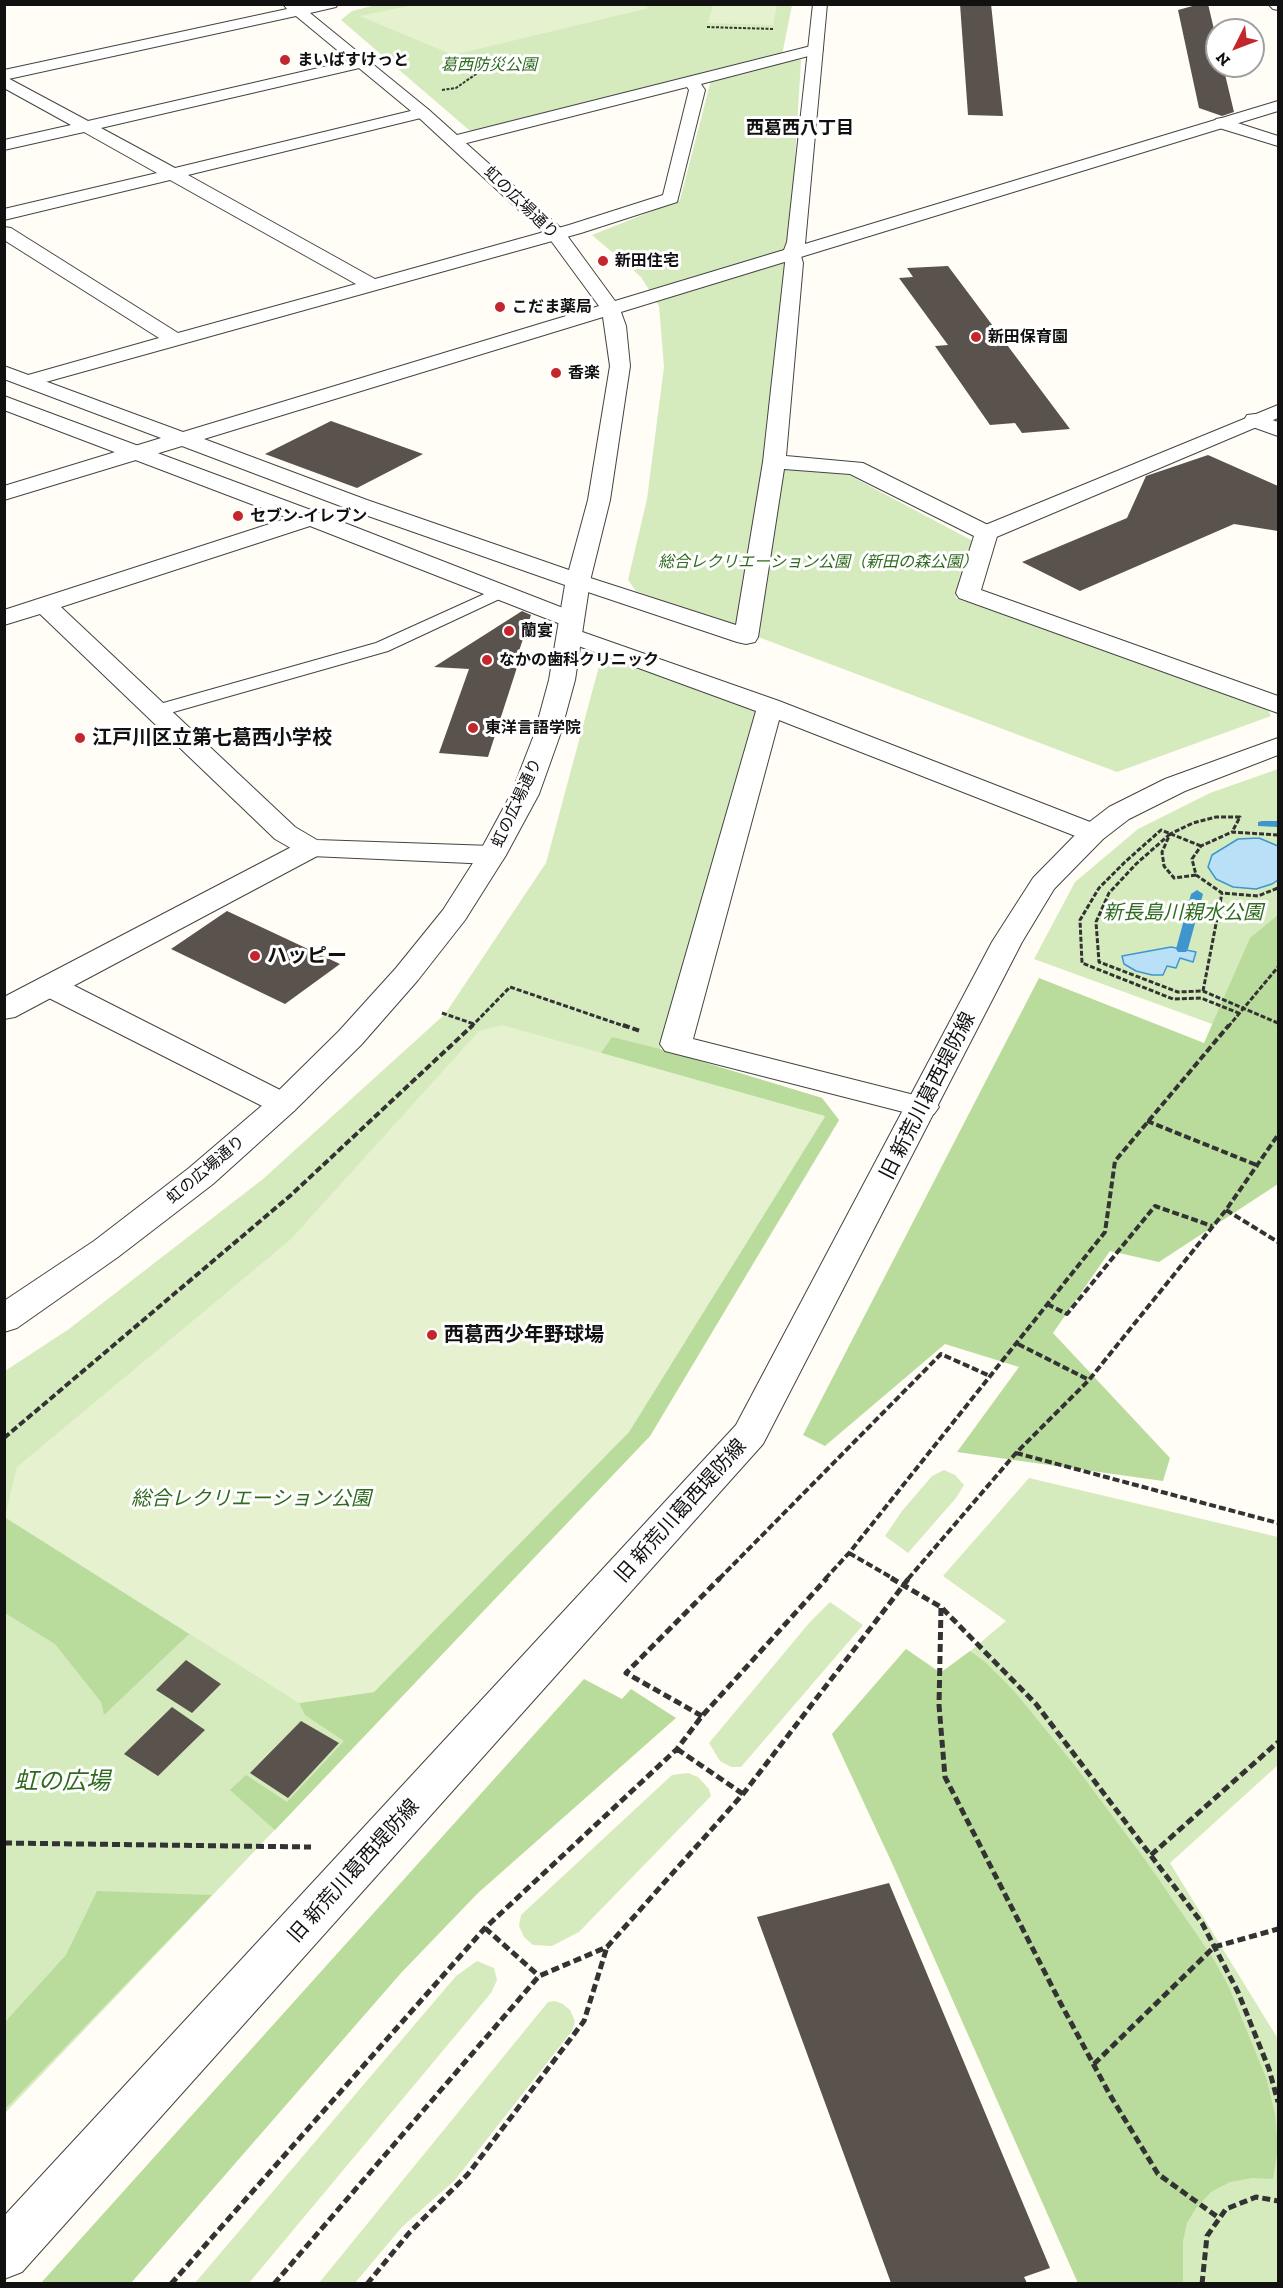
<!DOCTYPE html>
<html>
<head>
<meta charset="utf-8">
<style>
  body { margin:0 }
  #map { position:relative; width:1283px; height:2288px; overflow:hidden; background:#fffdf5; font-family:"Zilla Slab",serif }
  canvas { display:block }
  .frame { position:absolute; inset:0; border:6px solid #111; pointer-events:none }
  .north { position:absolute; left:1205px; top:18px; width:60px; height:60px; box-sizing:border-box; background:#fff; border:2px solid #a0a0a0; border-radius:50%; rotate:228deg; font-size:16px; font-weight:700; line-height:24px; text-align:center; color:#111 }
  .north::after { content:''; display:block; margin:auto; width:21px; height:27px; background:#c4262e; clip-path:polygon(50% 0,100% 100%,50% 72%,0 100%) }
</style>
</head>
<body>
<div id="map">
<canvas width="1283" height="2288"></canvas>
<div class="frame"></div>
<div class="north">N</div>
</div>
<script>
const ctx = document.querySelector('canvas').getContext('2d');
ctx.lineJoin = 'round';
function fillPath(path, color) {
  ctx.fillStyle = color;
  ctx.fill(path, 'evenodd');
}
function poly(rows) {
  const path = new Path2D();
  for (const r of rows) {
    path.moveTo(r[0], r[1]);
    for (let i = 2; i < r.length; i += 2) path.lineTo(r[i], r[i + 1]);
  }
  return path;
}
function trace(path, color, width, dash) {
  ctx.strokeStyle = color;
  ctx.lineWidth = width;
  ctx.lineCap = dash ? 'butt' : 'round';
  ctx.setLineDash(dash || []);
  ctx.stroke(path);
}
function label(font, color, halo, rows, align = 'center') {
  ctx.font = font + ' "Zilla Slab","Noto Sans JP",serif';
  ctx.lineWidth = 6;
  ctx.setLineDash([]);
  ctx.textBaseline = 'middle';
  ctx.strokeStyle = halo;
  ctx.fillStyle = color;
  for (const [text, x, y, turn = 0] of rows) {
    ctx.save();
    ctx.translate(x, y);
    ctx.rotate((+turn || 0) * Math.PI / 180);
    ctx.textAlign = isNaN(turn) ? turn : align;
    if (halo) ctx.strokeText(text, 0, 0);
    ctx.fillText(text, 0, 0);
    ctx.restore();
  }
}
fillPath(poly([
  [380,4,792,5,782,55,480,132,469,130,341,20,352,11],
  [795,58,801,60,790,243,770,467,845,473,973,541,956,598,1267,708,1271,716,1117,772,636,591,628,580,647,499,664,367,659,306,641,277,592,235,680,200,711,80],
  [606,655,769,707,660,1049,822,1098,839,1120,650,1436,5,2113,5,1371,69,1329,263,1179,445,1014,546,863,598,670,602,658],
  [1278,769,1278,947,1272,952,1212,1024,1034,959,1075,882,1138,829,1210,793],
  [944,1470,955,1475,964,1485,956,1498,908,1553,885,1536,902,1511,932,1476],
  [1029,1478,1278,1537,1278,1765,1170,1863,1278,2039,1278,2283,1078,2283,893,1865,832,1734,906,1649,943,1674,1006,1621,943,1576],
  [830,1602,863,1625,741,1767,731,1767,720,1761,709,1743,810,1622],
  [688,1773,698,1777,709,1789,711,1796,579,1932,552,1946,533,1945,524,1937,519,1926,521,1915,672,1775],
  [477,1961,494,1968,497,1980,491,1993,249,2283,195,2283,456,1976],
  [555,2001,563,2004,570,2010,575,2021,572,2031,455,2180,402,2227,355,2283,319,2283,548,2002]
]), '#d5ebbd');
fillPath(poly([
  [1278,915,1278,1184,1159,1262,1110,1251,1053,1333,1170,1458,1163,1481,957,1452,1019,1367,945,1344,825,1446,803,1435,1039,978,1204,1043,1250,938],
  [612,1037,660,1049,822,1098,839,1120,650,1436,275,1830,230,1790,246,1775,287,1802,344,1741,305,1715,299,1703,374,1692,629,1432,825,1117,601,1053],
  [4,1517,189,1634,104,1715,101,1702,55,1644,5,1613],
  [906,1649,940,1673,970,1651,984,1661,1014,1691,1072,1762,1146,1861,1213,1958,1228,1985,1267,2080,1275,2114,1278,2148,1273,2179,1252,2178,1230,2182,1211,2192,1196,2208,1187,2223,1183,2241,1183,2283,1078,2283,893,1865,832,1734],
  [584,1679,622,1699,631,1689,676,1718,478,1893,401,1973,131,2283,41,2283],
  [97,1891,212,1895,5,2109,5,2022,66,1955]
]), '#b9dc9c');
fillPath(poly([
  [413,5,640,4,649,8,453,55,360,16],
  [713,5,713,4,777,5,773,25,708,23],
  [502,1025,825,1116,629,1432,374,1692,299,1703,5,1517,17,1467,291,1239,479,1031]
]), '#e6f2cf');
const water = poly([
  [1259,838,1278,846,1278,880,1272,884,1256,889,1233,887,1216,879,1208,867,1212,855,1238,839,1259,838],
  [1171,947,1196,952,1193,962,1180,958,1176,968,1167,966,1163,975,1152,975,1136,971,1124,964,1122,956,1171,947]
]);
fillPath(water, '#b9e0f7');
trace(water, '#3f96cf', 1.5);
fillPath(poly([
  [1262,821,1278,821,1278,827,1258,826,1258,822,1262,821],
  [1197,890,1203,894,1188,949,1186,952,1178,952,1176,949,1191,894,1197,890]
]), '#3f96cf');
fillPath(poly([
  [960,4,991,4,1003,116,968,115],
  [1200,4,1208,4,1217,42,1217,66,1223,66,1234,112,1222,116,1199,108,1178,10],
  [948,266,1070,429,1022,433,1015,423,990,425,935,346,948,345,899,278,913,277,907,268],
  [331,421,423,454,357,488,265,454],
  [1208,455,1278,486,1278,531,1234,524,1080,591,1022,562,1127,518,1146,476],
  [522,611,531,615,519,651,522,652,488,757,439,753,469,669,434,667],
  [227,911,340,964,285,1004,171,949],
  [186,1660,221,1684,192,1713,156,1690],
  [172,1707,205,1730,158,1776,124,1754],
  [301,1721,339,1743,288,1798,250,1773],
  [889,1883,1050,2268,1024,2277,1027,2283,891,2283,757,1917]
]), '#5a524d');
const service = poly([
  [502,586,508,587,511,591,508,595,388,651,163,715,156,717,149,715,147,711,149,707,376,643,502,586]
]);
const minor = poly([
  [815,45,820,47,823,50,820,53,701,84,705,90,677,202,581,233,35,385,28,387,21,385,18,381,21,377,159,338,4,240,4,227,11,228,178,333,356,284,170,180,4,220,4,209,157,173,84,132,4,150,4,140,71,125,4,88,4,76,88,121,362,58,368,60,370,63,368,66,101,128,175,168,423,108,429,110,431,113,429,116,188,175,375,279,569,225,663,195,689,90,687,87,455,146,449,145,447,141,449,137,815,45],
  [1222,118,1278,136,1278,146,1216,127,1214,123,1216,119,1222,118],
  [792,247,799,249,803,263,786,456,863,463,994,528,998,533,981,590,1278,696,1278,713,959,598,956,593,974,536,850,474,784,469,758,637,755,642,746,644,737,642,570,586,566,581,570,576,578,574,736,625,763,462,785,263,783,253,785,249,792,247],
  [4,396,319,513,581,615,584,620,581,625,572,627,563,625,310,526,61,607,295,827,317,840,492,846,502,849,506,855,502,861,492,864,311,856,301,854,275,839,40,614,4,625,4,610,288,518,4,410,4,396],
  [1255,414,1278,422,1278,436,1247,425,1244,420,1247,415,1255,414],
  [571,628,779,701,1103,827,1107,833,1103,839,1093,841,1083,839,779,720,693,1039,934,1100,939,1107,934,1114,923,1117,665,1051,660,1044,756,711,562,640,559,635,562,630,571,628],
  [50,977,61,979,294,1097,299,1104,294,1111,283,1114,272,1111,39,993,35,986,39,979,50,977]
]);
const tertiary = poly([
  [283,4,338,4,336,7,310,13,429,110,563,230,615,301,784,250,787,242,813,4,827,4,805,244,1278,101,1278,111,621,312,626,326,630,366,610,500,590,581,575,680,560,735,539,794,506,855,465,920,418,980,361,1045,294,1111,213,1184,118,1257,17,1328,4,1332,4,1301,94,1241,189,1168,272,1097,339,1031,396,968,443,910,478,855,511,794,534,735,549,680,565,585,351,510,182,446,4,500,4,486,161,438,4,379,4,366,183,432,599,306,549,238,417,116,296,16,4,80,4,70,287,9,283,4],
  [603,317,610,366,588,500,569,570,367,500,204,439,603,317],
  [1268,4,1278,4,1278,10,1273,9,1268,4],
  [1278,405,1278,418,994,538,986,540,978,538,974,533,978,528,1278,405],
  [1278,738,1278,755,1185,791,1129,819,1103,839,1054,889,1022,942,763,1444,22,2272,4,2279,4,2216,736,1425,992,942,1033,878,1083,827,1109,807,1165,779,1278,738],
  [311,840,321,842,325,848,321,854,15,1017,4,1019,4,997,301,842,311,840]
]);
trace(service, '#444', 2);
trace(minor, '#444', 2);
trace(tertiary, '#444', 2);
trace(poly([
  [707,27,774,29],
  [442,90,456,88,479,72]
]), '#333', 2, [3, 1.5]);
trace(poly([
  [1170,834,1136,864,1109,893,1096,922,1099,962,1178,992,1203,991,1278,1023],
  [1278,835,1232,832,1201,846,1192,859,1196,875,1222,893,1258,896,1278,888],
  [1201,846,1161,830,1125,862,1099,888,1080,920,1082,963,1173,999,1201,998,1241,1014],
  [1196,875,1174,878,1164,866,1162,852,1170,834,1193,823,1216,817,1240,817,1232,832],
  [1203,991,1222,893],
  [442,1013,474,1024],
  [471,1027,510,987,627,1027],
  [1228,1027,1278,967]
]), '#333', 3, [5, 2]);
trace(poly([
  [623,1025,640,1031],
  [1147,1121,1259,1166],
  [1226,1210,1278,1242],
  [1047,1304,1067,1314,1155,1206,1212,1226],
  [1018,1344,1089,1380],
  [4,1438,291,1195,473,1025],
  [1016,1453,1278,1523],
  [849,1553,894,1579],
  [719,1579,941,1354,990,1376],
  [825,1579,849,1553,1105,1232,1115,1161,1229,1025],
  [908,1579,1016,1453,1089,1380,1226,1210,1278,1135]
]), '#333', 4, [7, 3]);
trace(poly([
  [891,1578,941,1607,1036,1704,1202,1923,1238,1992,1269,2069,1278,2102],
  [941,1608,939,1705,945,1777,1061,2004,1110,2095,1158,2174,1219,2218],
  [702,1716,626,1673,720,1578],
  [677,1749,743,1794],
  [4,1843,311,1847],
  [1151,1855,1278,1742],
  [485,1928,539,1976],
  [1094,2064,1214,1947,1278,1929],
  [171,2284,485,1928,677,1749,702,1716,827,1578],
  [274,2284,539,1976,607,1947,743,1794,909,1578],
  [367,2284,409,2233,468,2174,584,2021,607,1947],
  [1202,2284,1207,2236,1226,2209,1256,2197,1278,2201]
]), '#333', 5, [8, 4]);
fillPath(service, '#fff');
fillPath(minor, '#fff');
fillPath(tertiary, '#fff');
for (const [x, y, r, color] of [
  [285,60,6,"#c4262e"],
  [603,261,6,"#c4262e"],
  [500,307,6,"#c4262e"],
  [976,337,6,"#c4262e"],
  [556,373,6,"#c4262e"],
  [238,516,6,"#c4262e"],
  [509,631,6,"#c4262e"],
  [487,660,6,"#c4262e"],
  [473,728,6,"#c4262e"],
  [80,738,6,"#c4262e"],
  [255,956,6,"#c4262e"],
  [432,1335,6,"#c4262e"]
]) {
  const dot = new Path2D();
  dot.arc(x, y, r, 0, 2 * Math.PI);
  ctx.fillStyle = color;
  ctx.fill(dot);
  trace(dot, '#fff', 2);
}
label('bold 16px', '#111', '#fff', [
  ["まいばすけっと",297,60],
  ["新田住宅",615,261],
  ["こだま薬局",512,307],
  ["新田保育園",988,337],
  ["香楽",568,373],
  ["セブン-イレブン",250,516],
  ["蘭宴",521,631],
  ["なかの歯科クリニック",499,660],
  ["東洋言語学院",485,728]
], 'left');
label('italic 16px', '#2f6b1f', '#fff', [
  ["葛西防災公園",489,65],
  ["総合レクリエーション公園（新田の森公園）",818,562]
]);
label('16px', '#111', '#fff', [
  ["虹の広場通り",521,203,44],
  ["虹の広場通り",517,803,-65],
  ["虹の広場通り",206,1170,-40]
]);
label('bold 18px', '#111', '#fff', [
  ["西葛西八丁目",800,129]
]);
label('bold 20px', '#111', '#fff', [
  ["江戸川区立第七葛西小学校",92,738],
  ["ハッピー",267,956],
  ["西葛西少年野球場",444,1335]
], 'left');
label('italic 20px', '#2f6b1f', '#fff', [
  ["新長島川親水公園",1183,913],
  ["総合レクリエーション公園",251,1499]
]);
label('20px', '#111', '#fff', [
  ["旧 新荒川葛西堤防線",928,1096,-63],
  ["旧 新荒川葛西堤防線",681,1511,-48],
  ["旧 新荒川葛西堤防線",354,1871,-48]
]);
label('italic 24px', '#2f6b1f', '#fff', [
  ["虹の広場",62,1782]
]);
</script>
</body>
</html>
